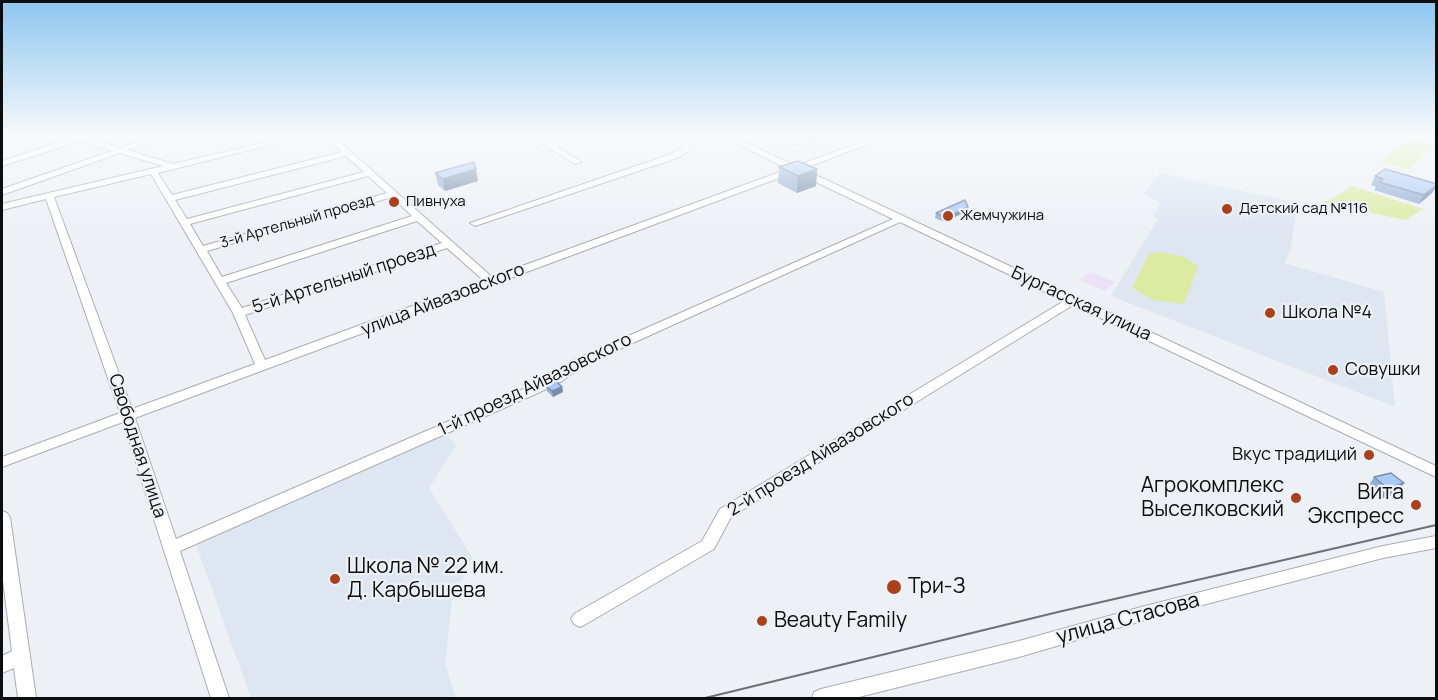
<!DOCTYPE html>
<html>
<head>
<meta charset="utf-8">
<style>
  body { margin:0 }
  #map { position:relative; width:1438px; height:700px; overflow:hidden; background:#edf1f6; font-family:Manrope,sans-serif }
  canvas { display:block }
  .frame { position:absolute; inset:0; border:3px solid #0c0d0f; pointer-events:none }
</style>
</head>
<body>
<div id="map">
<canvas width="1438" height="700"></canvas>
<div class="frame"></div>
</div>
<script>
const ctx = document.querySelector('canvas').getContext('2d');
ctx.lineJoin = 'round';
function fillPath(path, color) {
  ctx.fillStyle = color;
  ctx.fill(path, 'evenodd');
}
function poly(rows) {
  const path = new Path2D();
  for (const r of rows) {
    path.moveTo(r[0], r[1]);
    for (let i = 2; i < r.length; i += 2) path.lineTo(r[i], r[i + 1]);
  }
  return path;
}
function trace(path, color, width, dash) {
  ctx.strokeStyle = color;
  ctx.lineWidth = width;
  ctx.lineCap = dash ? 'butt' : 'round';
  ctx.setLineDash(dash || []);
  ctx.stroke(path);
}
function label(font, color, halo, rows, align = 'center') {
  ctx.font = font + ' Manrope,sans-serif';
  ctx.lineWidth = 4.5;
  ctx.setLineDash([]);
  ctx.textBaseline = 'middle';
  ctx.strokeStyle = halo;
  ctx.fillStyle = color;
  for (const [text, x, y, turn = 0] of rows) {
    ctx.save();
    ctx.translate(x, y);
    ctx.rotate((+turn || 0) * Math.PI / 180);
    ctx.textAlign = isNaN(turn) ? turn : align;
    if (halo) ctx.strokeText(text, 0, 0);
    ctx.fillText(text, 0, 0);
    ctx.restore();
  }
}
fillPath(poly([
  [1090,272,1116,282,1105,291,1079,280]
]), '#ece1f6');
fillPath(poly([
  [747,136,865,136,814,154,794,145,778,150],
  [1159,173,1298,203,1290,251,1284,263,1384,292,1395,407,1111,296,1158,219,1153,215,1160,203,1144,193],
  [446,434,456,446,429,488,472,557,452,601,445,664,456,698,251,698,196,545]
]), '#dee6f2');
fillPath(poly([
  [1411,138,1436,146,1408,169,1380,161],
  [1352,186,1423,209,1405,220,1321,202,1330,200],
  [1161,252,1185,257,1198,267,1184,304,1153,300,1132,288,1149,254]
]), '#dceba1');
const minor = poly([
  [2,136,10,136,2,139,2,136],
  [69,136,81,136,120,148,155,136,166,136,128,150,173,164,293,136,306,136,158,173,172,195,342,152,325,136,333,136,492,277,788,169,721,136,731,136,796,166,878,136,889,136,803,169,1436,466,1436,477,1073,305,731,517,714,549,586,624,580,627,574,624,571,619,574,614,702,541,720,509,1064,301,900,222,582,366,562,381,538,393,180,551,229,698,211,698,123,422,2,467,2,457,120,413,46,199,2,210,2,204,163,166,120,153,2,195,2,189,112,151,80,141,2,166,2,161,72,138,69,136],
  [346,156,364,172,187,219,175,200,346,156],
  [795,172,893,219,574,360,554,375,528,387,176,539,135,418,795,172],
  [151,174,233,313,255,364,132,409,54,197,151,174],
  [368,176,387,193,203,246,190,224,368,176],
  [392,197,412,216,222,277,207,251,392,197],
  [417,221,442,243,242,308,226,283,417,221],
  [447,248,483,280,265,360,245,315,447,248],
  [530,136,539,136,582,162,575,164,530,136],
  [685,136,695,136,692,138,689,151,677,158,478,225,475,226,470,223,671,154,682,148,685,136],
  [2,511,7,513,10,517,36,698,18,698,14,668,2,673,2,656,12,651,2,573,2,511],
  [1436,536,1436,548,1383,558,1145,620,1019,657,855,698,812,698,814,692,821,689,1019,641,1145,606,1383,546,1436,536]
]);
trace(minor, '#a9adb2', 2);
fillPath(minor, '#fff');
trace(poly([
  [705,698,1058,612,1436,525]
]), '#6e7073', 2);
fillPath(poly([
  [804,136,822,136,812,139],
  [779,167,817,169,816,186,797,193,778,183],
  [435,173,478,181,445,191,438,185],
  [1375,176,1437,186,1432,193,1419,204,1374,190,1376,187,1371,185],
  [967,211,945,222,935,218,936,213],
  [546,386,562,387,563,392,553,397,547,391],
  [1374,477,1396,494,1379,499,1367,488]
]), '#94aed4');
fillPath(poly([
  [812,136,822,136,812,139],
  [476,169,478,181,445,191,443,179],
  [817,169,816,186,797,193,798,176],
  [1437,185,1432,193,1419,204,1424,195],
  [968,207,967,211,945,222,946,218],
  [562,387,563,392,553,397,552,391],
  [1404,483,1396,494,1379,499,1387,488]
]), '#788dac');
const building = poly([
  [798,161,817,169,798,176,779,167,798,161],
  [474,162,476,169,443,179,435,173,474,162],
  [1385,169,1437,184,1437,185,1424,195,1379,182,1383,179,1375,176,1385,169],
  [965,200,968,207,946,218,936,213,965,200],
  [556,381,562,387,552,391,546,386,556,381],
  [1391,473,1404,483,1387,488,1374,477,1391,473]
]);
fillPath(building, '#accaf6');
trace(building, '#788dac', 1.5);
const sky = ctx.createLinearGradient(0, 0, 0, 234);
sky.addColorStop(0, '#8dc6ef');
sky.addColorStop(0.58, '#f7f9fb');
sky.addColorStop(1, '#f7f9fb00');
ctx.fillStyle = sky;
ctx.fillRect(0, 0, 1438, 234);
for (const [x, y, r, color] of [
  [394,202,6,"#a8411c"],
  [1227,209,6,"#a8411c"],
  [948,216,6,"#a8411c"],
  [1270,313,6,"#a8411c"],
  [1333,370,6,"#a8411c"],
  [1369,455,6,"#a8411c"],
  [1296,498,6,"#a8411c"],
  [1416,505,6,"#a8411c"],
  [335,579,6,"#a8411c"],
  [894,587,8,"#a8411c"],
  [762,621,6,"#a8411c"]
]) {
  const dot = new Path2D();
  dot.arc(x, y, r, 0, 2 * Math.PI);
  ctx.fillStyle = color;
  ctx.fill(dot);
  trace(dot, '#edf1f6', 2);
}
label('15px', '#0c0d0f', '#edf1f6', [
  ["Пивнуха",406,202],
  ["Детский сад №116",1239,209],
  ["Жемчужина",960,216]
], 'left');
label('15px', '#0c0d0f', '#edf1f6', [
  ["3-й Артельный проезд",297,222,-16]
]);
label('18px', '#0c0d0f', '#edf1f6', [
  ["5-й Артельный проезд",344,279,-18],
  ["улица Айвазовского",443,300,-21],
  ["Бургасская улица",1081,304,25],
  ["1-й проезд Айвазовского",535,385,-26],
  ["Свободная улица",137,446,72],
  ["2-й проезд Айвазовского",821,455,-32]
]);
label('18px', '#0c0d0f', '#edf1f6', [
  ["Школа №4",1282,313],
  ["Совушки",1345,370],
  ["Вкус традиций",1357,455,"right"]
], 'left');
label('21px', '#0c0d0f', '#edf1f6', [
  ["Агрокомплекс",1284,486,"right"],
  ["Выселковский",1284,510,"right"],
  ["Вита",1404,493,"right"],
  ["Экспресс",1404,517,"right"],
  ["Школа № 22 им.",347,567],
  ["Д. Карбышева",347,591],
  ["Три-З",908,587],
  ["Beauty Family",774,621]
], 'left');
label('21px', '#0c0d0f', '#edf1f6', [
  ["улица Стасова",1128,619,-15]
]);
</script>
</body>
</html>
